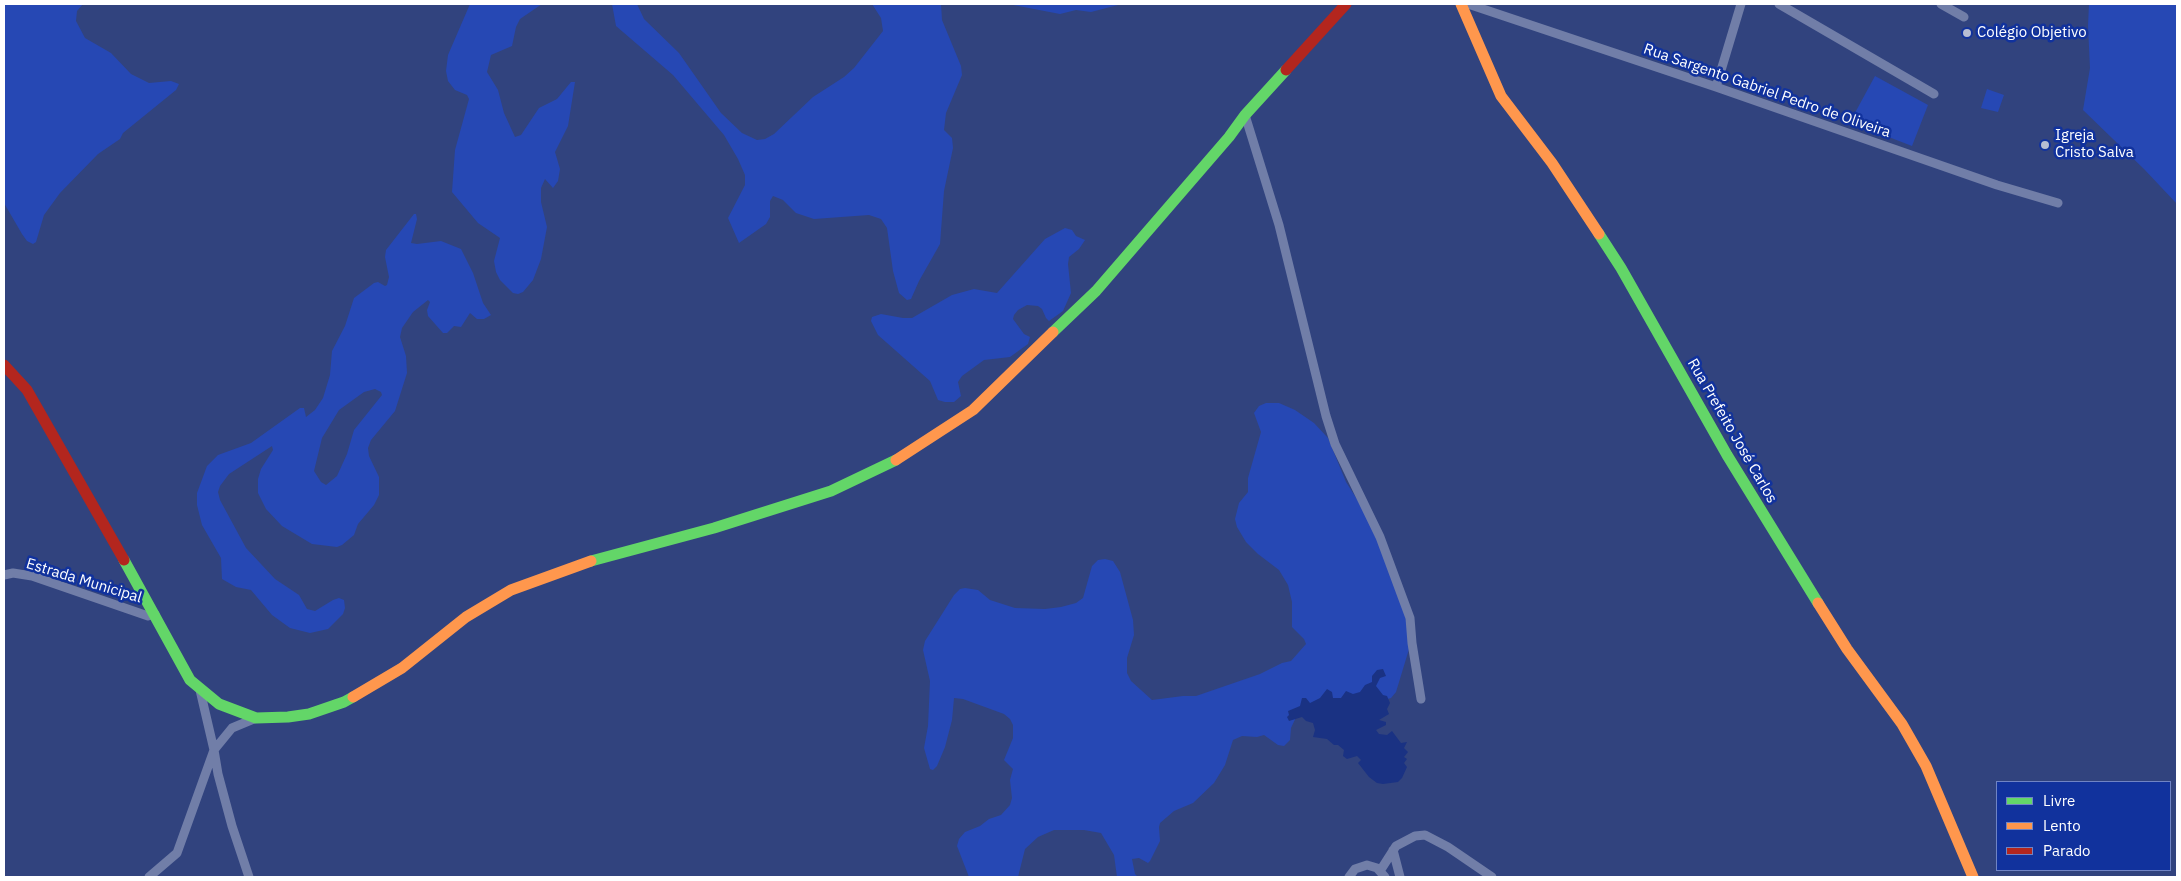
<!DOCTYPE html>
<html>
<head>
<meta charset="utf-8">
<style>
  body { margin:0 }
  #map { position:relative; width:2181px; height:881px; overflow:hidden; background:#31437e; font-family:"IBM Plex Sans",sans-serif }
  canvas { display:block }
  .frame { position:absolute; inset:0; border:5px solid #fff; pointer-events:none }
  .legend { position:absolute; left:1996px; top:781px; width:175px; height:90px; box-sizing:border-box; background:#11329d; border:1px solid #7084c4; margin:0; padding:6px 9px; list-style:none; font-size:15px; color:#fff }
  .legend li { display:flex; align-items:center; gap:10px; height:25px }
  .legend b { width:25px; border:1px solid #7084c4 }
</style>
</head>
<body>
<div id="map">
<canvas width="2181" height="881"></canvas>
<div class="frame"></div>
<ul class="legend">
<li><b style="height:6px;background:#63d668"></b>Livre</li>
<li><b style="height:6px;background:#ff974d"></b>Lento</li>
<li><b style="height:6px;background:#b3261e"></b>Parado</li>
</ul>
</div>
<script>
const ctx = document.querySelector('canvas').getContext('2d');
ctx.lineJoin = 'round';
function fillPath(path, color) {
  ctx.fillStyle = color;
  ctx.fill(path, 'evenodd');
}
function poly(rows) {
  const path = new Path2D();
  for (const r of rows) {
    path.moveTo(r[0], r[1]);
    for (let i = 2; i < r.length; i += 2) path.lineTo(r[i], r[i + 1]);
  }
  return path;
}
function trace(path, color, width, dash) {
  ctx.strokeStyle = color;
  ctx.lineWidth = width;
  ctx.lineCap = dash ? 'butt' : 'round';
  ctx.setLineDash(dash || []);
  ctx.stroke(path);
}
function label(font, color, halo, rows, align = 'center') {
  ctx.font = font + ' "IBM Plex Sans",sans-serif';
  ctx.lineWidth = 5;
  ctx.setLineDash([]);
  ctx.textBaseline = 'middle';
  ctx.strokeStyle = halo;
  ctx.fillStyle = color;
  for (const [text, x, y, turn = 0] of rows) {
    ctx.save();
    ctx.translate(x, y);
    ctx.rotate((+turn || 0) * Math.PI / 180);
    ctx.textAlign = isNaN(turn) ? turn : align;
    if (halo) ctx.strokeText(text, 0, 0);
    ctx.fillText(text, 0, 0);
    ctx.restore();
  }
}
fillPath(poly([
  [4,4,83,4,77,11,76,21,85,38,111,53,131,74,149,83,171,81,179,84,176,90,123,133,120,139,98,154,60,193,44,215,36,242,33,244,27,241,22,234,4,203],
  [470,4,542,4,520,19,516,27,512,46,491,55,487,72,498,90,504,113,515,137,521,135,539,108,557,99,571,82,575,82,568,126,555,152,560,169,558,181,553,188,545,179,541,188,541,202,547,227,541,259,533,280,523,292,518,294,513,293,500,280,496,272,494,261,500,238,478,223,452,192,455,150,469,99,467,95,455,90,448,81,446,71,448,55],
  [612,4,637,4,644,19,679,53,721,113,742,133,757,140,765,139,774,134,813,97,844,77,854,68,883,31,881,18,872,4,941,4,942,20,961,66,962,75,946,113,944,130,952,138,953,148,944,191,940,244,919,281,911,299,907,300,899,293,893,271,887,228,881,219,869,215,814,219,796,213,783,200,773,196,770,201,770,217,766,224,739,243,728,218,745,185,745,175,738,159,724,135,673,75,616,26],
  [1008,4,1122,4,1091,12,1076,10,1060,14],
  [2089,4,2177,4,2177,204,2144,169,2083,110,2090,68,2088,26],
  [1875,76,1928,105,1912,146,1850,122],
  [1987,89,2004,95,1998,112,1981,108],
  [414,214,416,214,417,219,411,243,417,244,441,241,461,249,473,273,483,303,491,315,484,319,477,319,470,313,461,327,454,326,447,333,443,333,428,316,427,310,430,302,428,300,413,312,402,328,400,337,406,356,407,373,395,411,371,440,368,448,369,456,379,477,379,495,374,505,358,524,354,535,342,545,337,547,312,544,282,526,266,509,258,493,258,479,261,469,273,450,272,446,229,474,220,486,218,492,220,500,246,548,275,579,299,595,307,609,315,611,333,600,339,598,344,600,345,608,343,614,328,629,310,633,290,628,272,615,251,590,236,587,222,579,221,558,202,525,197,505,197,493,207,466,218,455,251,443,300,408,304,408,306,417,315,410,323,398,330,375,332,351,345,326,354,298,374,283,378,282,385,286,387,285,389,277,385,257,386,250],
  [375,389,381,392,382,395,354,430,347,454,337,476,326,485,321,482,314,471,322,438,339,410,364,392],
  [1065,228,1072,230,1076,236,1085,240,1079,249,1069,257,1068,264,1071,293,1063,311,1049,321,1046,318,1042,309,1038,306,1027,305,1018,310,1014,315,1013,319,1024,334,1030,337,1028,344,1010,357,984,360,962,376,958,382,961,396,954,402,945,402,938,400,930,381,878,335,871,321,872,317,881,314,903,318,912,318,952,295,974,289,997,293,1045,239],
  [1266,403,1279,403,1295,410,1314,423,1328,438,1346,482,1369,518,1413,636,1396,692,1391,698,1384,700,1298,713,1291,728,1290,740,1284,746,1278,745,1264,735,1257,737,1242,736,1233,740,1225,765,1214,783,1193,803,1174,811,1160,823,1159,827,1160,841,1150,861,1148,863,1139,858,1132,859,1135,874,1138,877,1117,877,1114,855,1101,833,1084,830,1054,830,1038,837,1025,849,1018,877,969,877,957,846,959,839,965,832,980,826,989,819,1001,815,1010,805,1012,798,1010,780,1013,769,1004,760,1013,738,1013,725,1010,719,1004,714,963,699,954,698,952,720,945,747,937,766,933,770,930,769,924,748,928,726,930,681,923,650,925,641,954,595,960,589,965,588,978,590,990,600,1015,608,1045,609,1061,607,1076,603,1083,598,1092,566,1098,560,1105,559,1113,561,1120,572,1133,620,1134,635,1127,658,1127,673,1131,681,1152,700,1183,696,1196,696,1260,674,1282,663,1291,661,1306,644,1304,639,1292,627,1292,602,1288,585,1279,570,1258,554,1246,542,1237,527,1235,519,1239,503,1248,492,1248,478,1261,432,1254,413,1259,406]
]), '#2648b4');
fillPath(poly([
  [1383,669,1386,676,1380,678,1376,686,1383,695,1387,696,1390,703,1387,709,1389,714,1379,720,1386,722,1386,725,1376,730,1379,734,1387,735,1392,731,1401,743,1407,742,1404,748,1408,752,1404,757,1407,759,1404,763,1407,767,1402,778,1398,782,1383,784,1377,783,1369,777,1358,763,1361,760,1357,756,1347,759,1343,756,1344,750,1338,745,1334,745,1327,739,1313,737,1315,730,1313,723,1306,721,1302,717,1289,721,1287,717,1289,715,1288,711,1300,706,1302,698,1306,698,1310,703,1320,698,1327,689,1332,692,1333,698,1341,698,1346,691,1353,694,1360,692,1365,685,1372,682,1372,676,1377,670]
]), '#1a3283');
trace(poly([
  [1468,4,1716,87,1997,185,2058,203],
  [1779,4,1934,94],
  [1941,4,1964,17],
  [1716,87,1741,4],
  [1245,115,1279,225,1326,416,1335,444,1380,537,1410,618,1412,643,1421,699],
  [4,575,13,573,32,576,148,616,155,614],
  [1393,850,1400,877],
  [1380,871,1396,846,1415,836,1425,835,1448,847,1492,877],
  [149,877,177,853,214,750,200,690],
  [249,877,232,826,218,774,214,750,232,728,256,718],
  [1349,877,1355,869,1367,865,1377,868,1385,877]
]), '#717ea8', 9);
trace(poly([
  [1599,234,1621,268,1727,455,1818,603],
  [1053,332,1096,291,1229,137,1245,115,1286,70],
  [124,560,190,680,219,704,256,718,288,717,309,714,344,702,353,697],
  [591,561,714,528,831,491,896,460]
]), '#63d668', 11);
trace(poly([
  [1461,4,1501,96,1552,163,1599,234],
  [896,460,973,410,1053,332],
  [1818,603,1847,649,1902,724,1926,766,1973,877],
  [353,697,402,668,466,617,511,590,591,561]
]), '#ff974d', 11);
trace(poly([
  [1286,70,1346,4],
  [4,365,27,390,124,560]
]), '#b3261e', 11);
for (const [x, y, r, color] of [
  [1967,33,5,"#b7bdd2"],
  [2045,145,5,"#b7bdd2"]
]) {
  const dot = new Path2D();
  dot.arc(x, y, r, 0, 2 * Math.PI);
  ctx.fillStyle = color;
  ctx.fill(dot);
  trace(dot, '#11329d', 2);
}
label('15px', '#fff', '#11329d', [
  ["Colégio Objetivo",1977,33],
  ["Igreja",2055,136],
  ["Cristo Salva",2055,153]
], 'left');
label('15px', '#fff', '#11329d', [
  ["Rua Sargento Gabriel Pedro de Oliveira",1767,91,19],
  ["Rua Prefeito José Carlos",1732,431,60],
  ["Estrada Municipal",84,581,17]
]);
</script>
</body>
</html>
